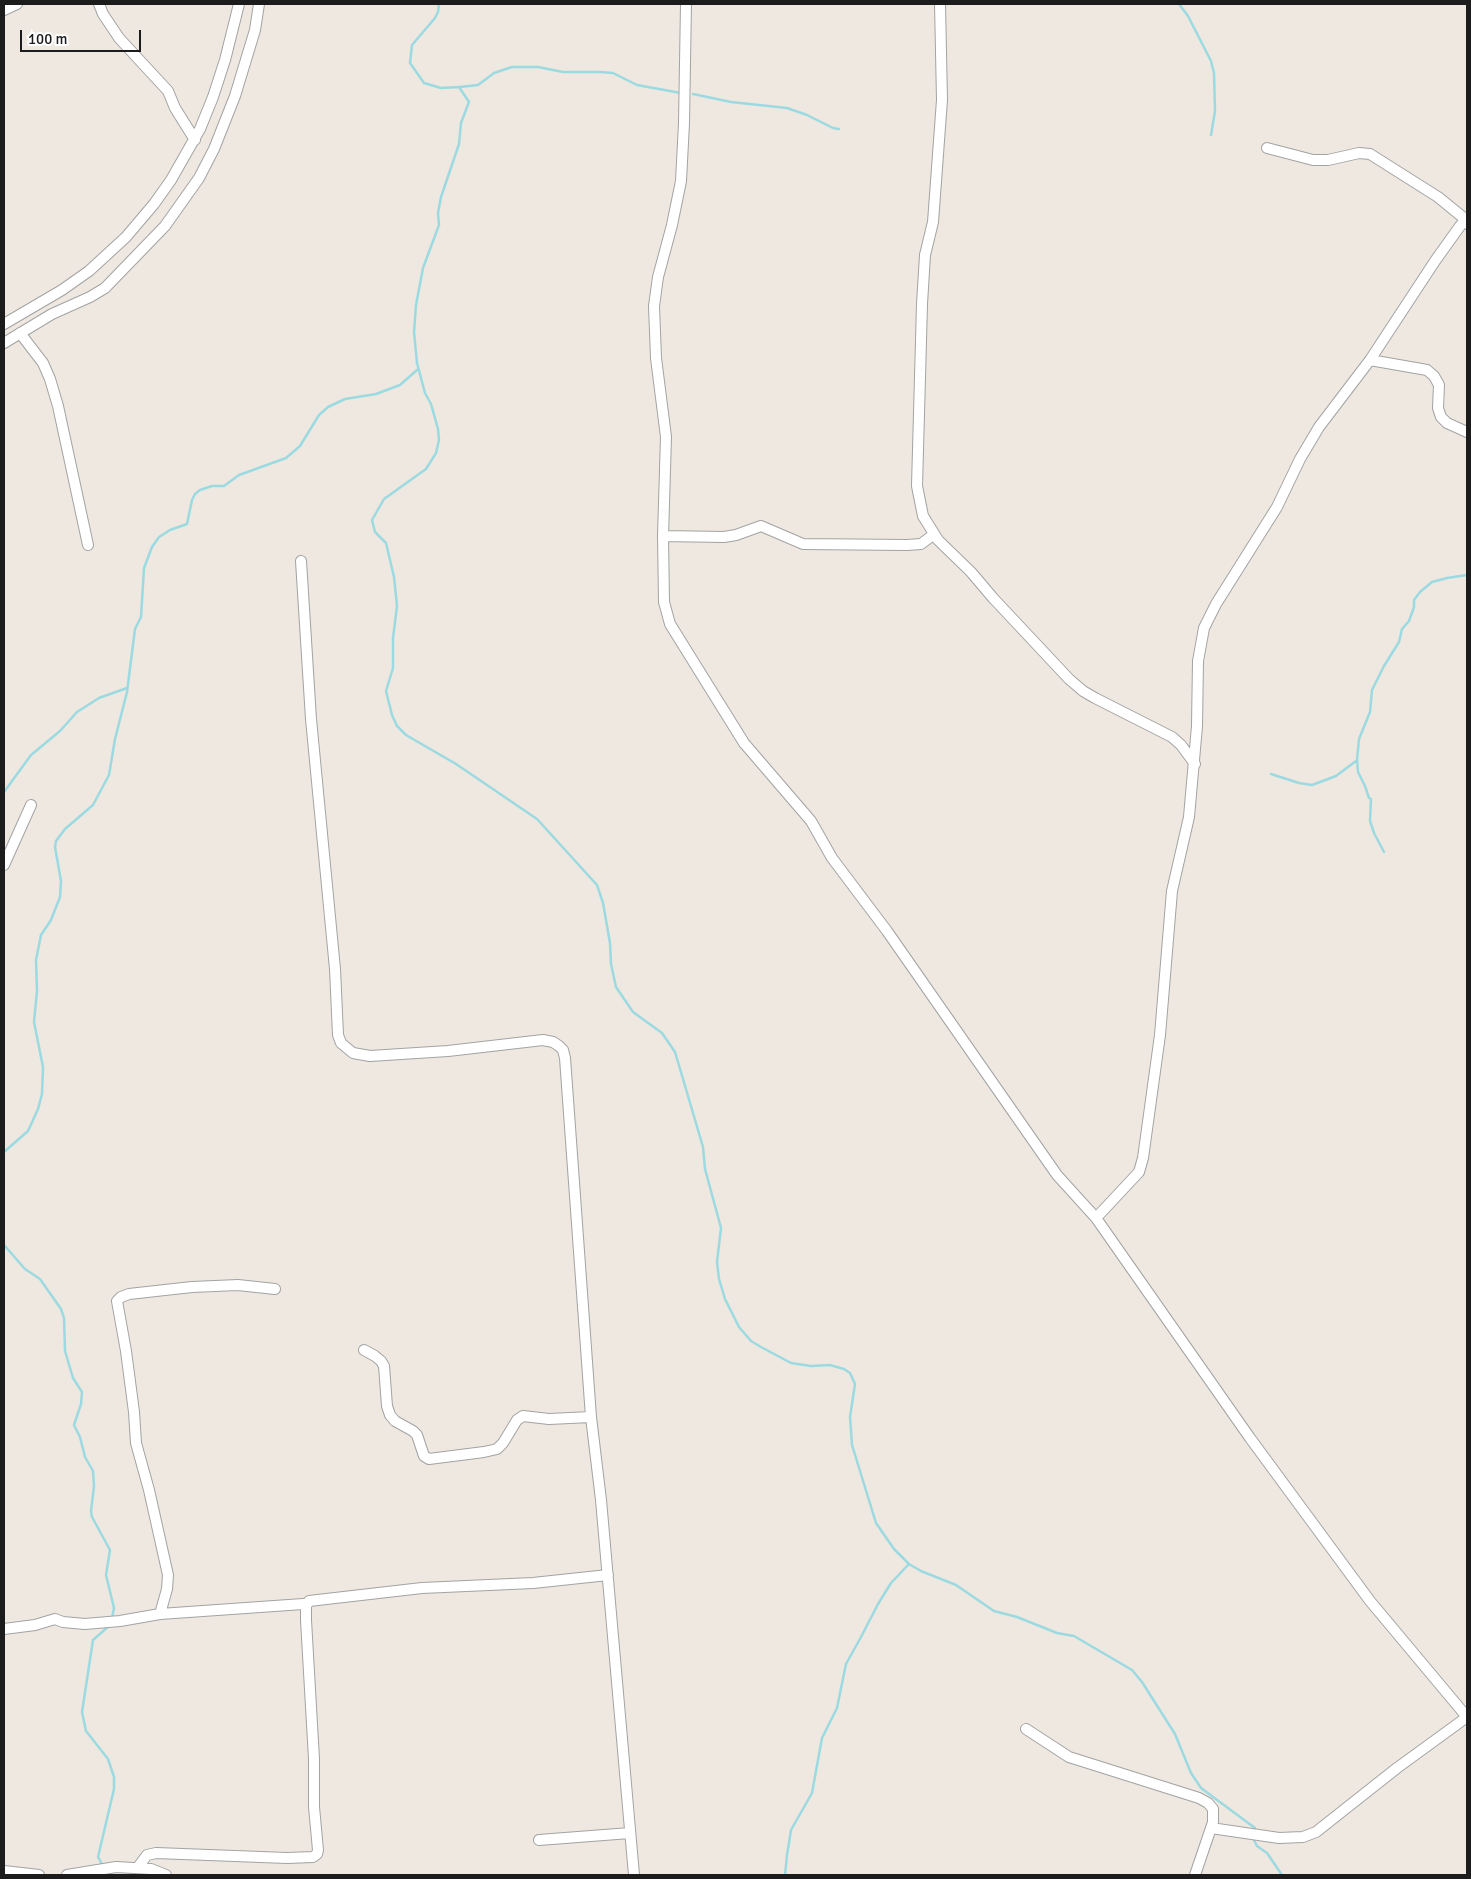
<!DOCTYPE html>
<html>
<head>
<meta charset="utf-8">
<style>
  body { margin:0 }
  #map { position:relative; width:1471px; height:1879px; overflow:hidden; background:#eee8e0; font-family:Signika,sans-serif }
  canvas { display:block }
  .frame { position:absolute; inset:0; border:5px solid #1c1c1c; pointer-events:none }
  .scale { position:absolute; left:20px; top:30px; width:121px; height:22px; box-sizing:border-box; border:2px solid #1c1c1c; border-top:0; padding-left:6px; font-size:15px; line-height:18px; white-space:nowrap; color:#1c1c1c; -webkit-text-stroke:4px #fff; paint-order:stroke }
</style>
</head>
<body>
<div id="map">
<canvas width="1471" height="1879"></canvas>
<div class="frame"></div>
<div class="scale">100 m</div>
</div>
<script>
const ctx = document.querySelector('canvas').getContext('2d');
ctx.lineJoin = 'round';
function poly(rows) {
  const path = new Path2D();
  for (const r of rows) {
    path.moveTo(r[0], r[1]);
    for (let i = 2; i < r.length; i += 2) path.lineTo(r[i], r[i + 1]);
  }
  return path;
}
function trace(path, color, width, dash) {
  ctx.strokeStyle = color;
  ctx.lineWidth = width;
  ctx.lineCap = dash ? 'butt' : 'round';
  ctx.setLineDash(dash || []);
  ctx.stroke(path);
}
trace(poly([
  [439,4,438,12,435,18,412,45,410,63,424,83,441,88,459,87,469,102,461,123,459,144,441,197,438,213,439,225,423,268,416,305,414,332,417,363,425,393,431,404,438,429,439,440,436,453,426,469,384,499,372,520,375,532,386,543,394,577,397,606,393,638,393,668,386,691,392,715,397,726,406,735,456,764,537,819,597,885,603,903,610,943,611,964,616,987,633,1012,662,1033,675,1052,678,1062,703,1147,705,1169,721,1228,717,1262,719,1279,725,1299,739,1327,751,1341,761,1347,791,1363,811,1366,830,1365,844,1369,850,1373,855,1384,850,1417,852,1445,876,1523,894,1549,909,1564,921,1571,956,1585,994,1611,1017,1617,1057,1633,1074,1636,1132,1670,1142,1682,1175,1734,1191,1773,1201,1788,1255,1828],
  [1179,4,1188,16,1211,61,1214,73,1215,111,1211,135],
  [460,87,478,85,494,73,512,67,538,67,563,72,600,72,613,73,637,85,681,93],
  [693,94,731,102,787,108,807,115,833,128,839,129],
  [1271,774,1299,783,1312,785,1336,776,1356,761],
  [4,792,31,755,60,731,77,712,99,698,127,688],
  [1384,852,1374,833,1370,821,1371,799,1369,798,1365,786,1358,772,1357,760,1359,739,1370,712,1372,690,1384,666,1399,642,1402,629,1409,621,1414,607,1414,600,1420,592,1432,582,1447,578,1467,575],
  [4,1152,28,1131,38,1109,42,1094,43,1067,34,1022,37,991,36,960,41,935,51,920,60,897,61,881,55,847,56,841,65,829,93,805,109,775,115,739,127,692,135,629,141,617,144,568,152,547,159,537,170,530,187,524,192,500,195,494,200,490,212,486,224,486,239,475,286,458,300,446,319,415,328,407,345,399,376,394,400,385,417,370],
  [4,1245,25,1269,40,1279,61,1309,64,1318,65,1351,73,1378,82,1392,81,1404,74,1425,80,1437,85,1457,93,1471,94,1486,91,1511,92,1517,110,1550,106,1575,114,1608,112,1618],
  [1254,1840,1257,1846,1267,1853,1282,1875],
  [103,1866,98,1857,114,1789,114,1777,108,1759,86,1731,82,1712,93,1640,109,1626],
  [785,1875,787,1855,791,1830,812,1793,822,1738,837,1708,846,1664,861,1637,878,1604,891,1583,909,1564]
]), '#9cdae1', 2.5);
const minor = poly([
  [99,4,103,14,119,38,168,91,175,108,195,140],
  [686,4,684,123,681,181,672,225,658,277,654,306,656,358,666,437,663,536,664,602,670,624,744,743,811,821,832,858,887,931,1057,1175,1096,1218,1250,1438,1370,1601,1467,1717],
  [940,4,942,100,933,222,925,255,922,304,917,486,923,516,938,540,971,572,993,598,1069,679,1083,691,1095,698,1172,737,1181,745,1195,764],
  [4,10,17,4],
  [1267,148,1313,160,1328,160,1359,153,1370,154,1438,197,1465,219],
  [4,324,62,290,89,271,126,237,154,204,171,180,200,129,213,97,225,60,239,4],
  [20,333,43,363,50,379,58,406,88,545],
  [4,343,52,314,90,297,105,288,165,226,199,178,214,149,235,96,255,30,259,4],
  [1370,360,1427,370,1434,376,1439,385,1438,408,1441,417,1447,423,1467,432],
  [663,536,724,537,736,535,761,526,803,544,907,545,921,544,933,535],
  [301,561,311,719,335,969,338,1035,341,1043,353,1053,370,1056,448,1051,543,1040,553,1042,559,1046,563,1050,565,1058,591,1417,601,1500,634,1875],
  [4,865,31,805],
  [1096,1218,1139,1172,1143,1158,1160,1035,1172,891,1189,817,1197,726,1198,661,1204,628,1216,604,1277,507,1300,459,1319,427,1370,360,1435,261,1460,226,1464,221,1467,224],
  [364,1350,375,1356,381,1361,384,1366,387,1406,390,1415,395,1421,413,1431,417,1435,424,1456,429,1459,484,1452,497,1449,503,1443,517,1420,523,1416,549,1419,591,1417],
  [160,1614,167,1589,168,1575,149,1490,136,1443,134,1412,126,1351,117,1301,121,1297,129,1294,192,1287,238,1285,275,1289],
  [4,1629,35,1625,55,1619,63,1622,85,1624,120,1621,160,1614,303,1604,306,1606],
  [1026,1729,1069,1757,1199,1798,1208,1803,1213,1809,1213,1822,1195,1875],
  [1211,1828,1279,1838,1303,1837,1316,1832,1397,1768,1467,1717],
  [539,1840,630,1833],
  [138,1867,147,1855,156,1853,287,1858,313,1857,317,1854,318,1850,314,1807,314,1759,306,1620,306,1606,309,1601,422,1588,533,1583,608,1575],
  [4,1871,39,1875],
  [67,1875,116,1867,151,1869,166,1875]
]);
trace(minor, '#a3a3a3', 12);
trace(minor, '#fff', 10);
</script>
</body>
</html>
